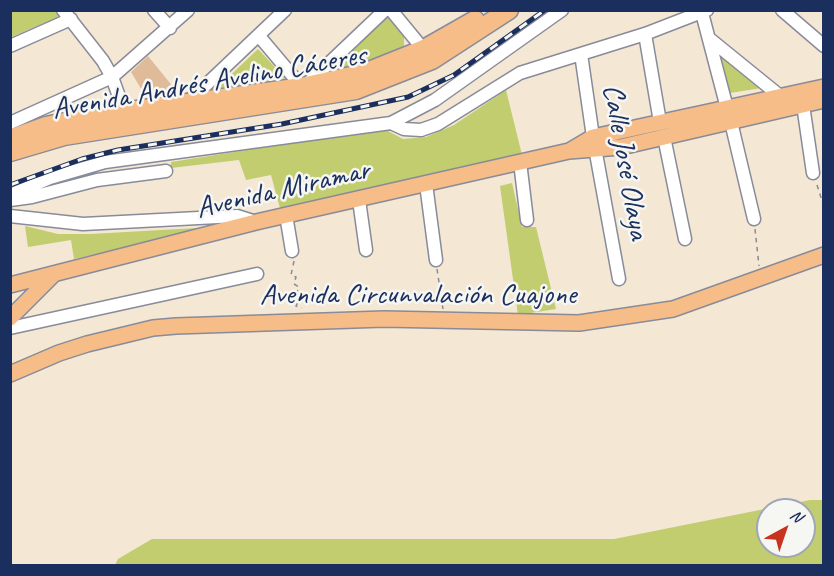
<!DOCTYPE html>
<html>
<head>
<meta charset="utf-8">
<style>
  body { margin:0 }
  #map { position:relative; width:834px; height:576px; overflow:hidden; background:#f4e7d4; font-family:Caveat,sans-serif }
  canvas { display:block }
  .frame { position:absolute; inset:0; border:12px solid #1b2f5e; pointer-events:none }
  .north { position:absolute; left:756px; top:498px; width:60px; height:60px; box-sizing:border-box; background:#f6f6f2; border:2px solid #9ea6b7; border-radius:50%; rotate:40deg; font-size:16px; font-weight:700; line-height:24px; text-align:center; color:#1b2f5e }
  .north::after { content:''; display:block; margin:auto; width:21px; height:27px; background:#c8321e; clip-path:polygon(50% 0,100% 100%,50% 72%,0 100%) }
</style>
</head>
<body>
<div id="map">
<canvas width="834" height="576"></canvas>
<div class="frame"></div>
<div class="north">N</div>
</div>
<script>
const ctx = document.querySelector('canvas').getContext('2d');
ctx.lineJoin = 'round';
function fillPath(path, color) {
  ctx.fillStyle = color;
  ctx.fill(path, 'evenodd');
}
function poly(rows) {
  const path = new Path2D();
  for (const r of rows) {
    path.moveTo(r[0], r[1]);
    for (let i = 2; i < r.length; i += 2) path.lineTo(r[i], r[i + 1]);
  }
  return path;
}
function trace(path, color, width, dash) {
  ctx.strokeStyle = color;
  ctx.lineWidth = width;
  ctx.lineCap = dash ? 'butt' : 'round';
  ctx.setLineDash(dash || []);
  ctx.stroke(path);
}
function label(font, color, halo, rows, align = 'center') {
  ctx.font = font + ' Caveat,sans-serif';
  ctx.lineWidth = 5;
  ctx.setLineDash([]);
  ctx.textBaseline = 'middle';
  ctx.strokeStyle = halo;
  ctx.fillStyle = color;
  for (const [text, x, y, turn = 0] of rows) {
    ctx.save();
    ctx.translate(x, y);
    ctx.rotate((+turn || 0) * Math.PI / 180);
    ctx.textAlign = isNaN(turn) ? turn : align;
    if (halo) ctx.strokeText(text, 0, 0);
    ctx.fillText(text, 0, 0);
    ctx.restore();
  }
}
fillPath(poly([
  [10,11,57,11,58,17,11,37],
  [387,15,404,34,404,47,343,70,328,72],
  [258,49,285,78,217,88],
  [721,56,762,88,730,93],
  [506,90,522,155,280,208,271,175,246,180,239,160,171,168,171,162,367,131,386,130,403,139,426,137,454,125],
  [512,183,522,227,536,227,556,309,518,315,500,186],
  [25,226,58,234,91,234,214,227,74,259,71,240,28,247],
  [810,500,823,500,823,565,115,565,118,559,152,539,614,539],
  [768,510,804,510,804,546,768,546]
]), '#c1cd6f');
fillPath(poly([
  [148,56,178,93,146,97,131,72]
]), '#e0bb9a');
const minor = poly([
  [154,10,170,28],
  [391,10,428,55],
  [782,10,824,46],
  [702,13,727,108],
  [645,34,660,122],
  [259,36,302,87],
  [711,40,780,96],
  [10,46,71,19],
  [581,54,593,137,619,279],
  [305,86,385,10],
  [188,102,285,10],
  [803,105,813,173],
  [127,119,112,77,188,10],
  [731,122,754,219],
  [10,123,112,77,103,61,63,10],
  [391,123,404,129,421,130,438,124,520,73,645,34,707,10],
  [664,137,685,239],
  [520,162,527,220],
  [426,184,436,260],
  [10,195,50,178,105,162,391,123,435,100,562,10],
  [10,200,32,197,97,180,166,171],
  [359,200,366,250],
  [286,215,292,251],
  [10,216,83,224,237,216,256,222],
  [10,328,257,274]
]);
const major = poly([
  [571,150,593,137,824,87],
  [10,285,256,222,569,151,621,147,824,100],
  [10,318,53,275],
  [10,374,59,353,87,344,153,328,176,326,384,319,579,323,673,309,824,255]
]);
const highway = poly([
  [10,139,46,126,94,116,302,87,364,73,424,49,475,20],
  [10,152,64,136,356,90,432,60,509,10]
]);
trace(minor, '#888b99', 15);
trace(major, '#888b99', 18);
trace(highway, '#888b99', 21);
trace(poly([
  [817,185,824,207],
  [755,229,759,266],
  [294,261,291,275,296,277,294,284,299,287,296,294,301,296,296,306,302,308],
  [437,269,443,309]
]), '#888b99', 1.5, [4.5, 4.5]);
trace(minor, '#fff', 12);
trace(major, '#f7bd88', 15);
trace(highway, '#f7bd88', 18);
const rail = poly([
  [10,185,82,159,118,150,282,124,408,97,454,75,545,10]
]);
trace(rail, '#1b2f5e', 5);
trace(rail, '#f6f6f2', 3, [9]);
label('30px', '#1b2f5e', '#f6f6f2', [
  ["Avenida Andrés Avelino Cáceres",209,83,-10],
  ["Calle José Olaya",625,162,80],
  ["Avenida Miramar",283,190,-13],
  ["Avenida Circunvalación Cuajone",418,295]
]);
</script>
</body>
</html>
